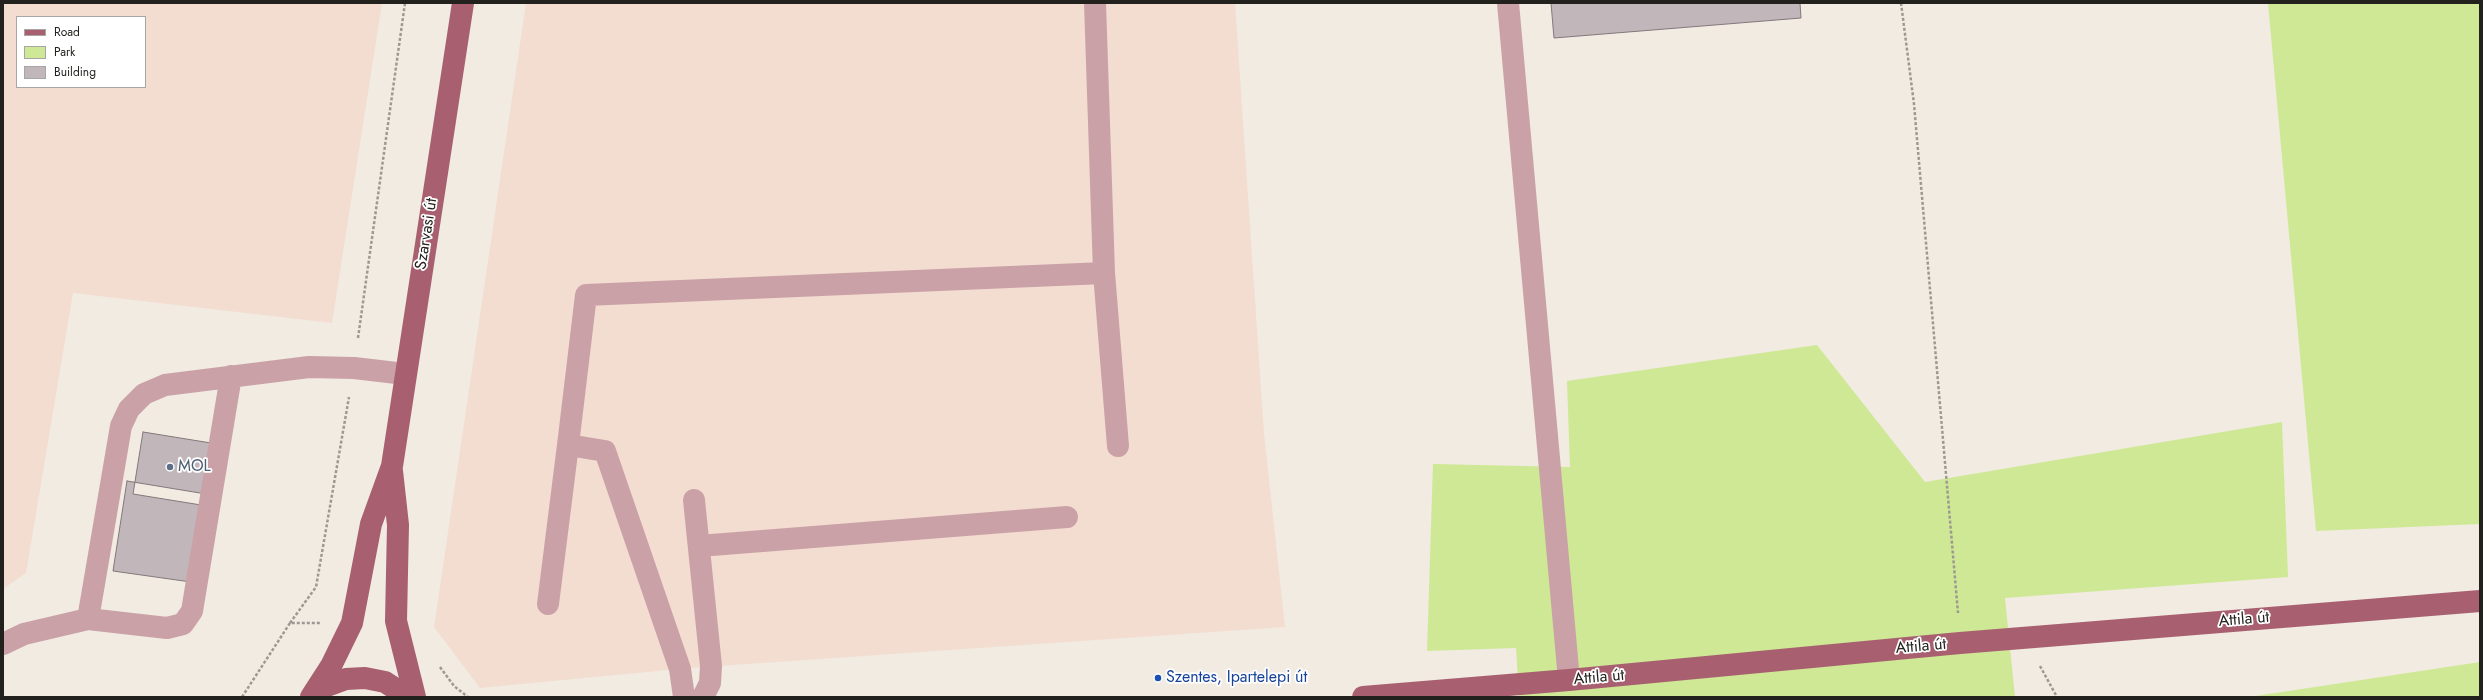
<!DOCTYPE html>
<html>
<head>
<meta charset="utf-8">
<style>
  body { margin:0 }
  #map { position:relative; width:2483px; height:700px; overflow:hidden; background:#f1ebe2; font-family:Jost,sans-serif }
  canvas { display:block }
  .frame { position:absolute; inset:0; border:4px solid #22211d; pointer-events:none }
  .legend { position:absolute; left:16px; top:16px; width:130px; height:72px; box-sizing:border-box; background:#fff; border:1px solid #a7a6a5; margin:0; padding:5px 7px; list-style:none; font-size:12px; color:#22211d }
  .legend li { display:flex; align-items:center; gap:8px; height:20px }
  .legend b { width:20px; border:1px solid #a7a6a5 }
</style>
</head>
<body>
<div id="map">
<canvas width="2483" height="700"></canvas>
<div class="frame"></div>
<ul class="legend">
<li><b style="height:5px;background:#a86070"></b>Road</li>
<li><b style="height:11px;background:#cfe895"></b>Park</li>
<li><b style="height:11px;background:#c1b6ba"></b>Building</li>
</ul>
</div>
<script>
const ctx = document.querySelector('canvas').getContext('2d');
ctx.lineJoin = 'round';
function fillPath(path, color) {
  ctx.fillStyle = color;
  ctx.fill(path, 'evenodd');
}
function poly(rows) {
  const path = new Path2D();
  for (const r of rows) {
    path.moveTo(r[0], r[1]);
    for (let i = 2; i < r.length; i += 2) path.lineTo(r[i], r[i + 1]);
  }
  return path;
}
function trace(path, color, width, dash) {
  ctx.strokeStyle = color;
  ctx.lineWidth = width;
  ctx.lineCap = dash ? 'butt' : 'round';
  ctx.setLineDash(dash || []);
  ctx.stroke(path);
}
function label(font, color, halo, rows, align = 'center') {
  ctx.font = font + ' Jost,sans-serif';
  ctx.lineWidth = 3.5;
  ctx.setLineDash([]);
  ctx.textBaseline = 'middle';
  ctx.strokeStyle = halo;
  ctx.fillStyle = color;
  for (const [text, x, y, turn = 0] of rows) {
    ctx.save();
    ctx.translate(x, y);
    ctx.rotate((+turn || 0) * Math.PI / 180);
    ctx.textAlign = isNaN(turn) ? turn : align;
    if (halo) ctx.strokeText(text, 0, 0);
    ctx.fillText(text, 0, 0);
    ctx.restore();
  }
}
fillPath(poly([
  [3,3,382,3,332,323,73,293,26,573,3,589],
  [17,17,145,17,145,87,17,87],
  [526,3,1235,3,1264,433,1285,627,689,668,480,688,434,627]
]), '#f3ddd0');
fillPath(poly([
  [2268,3,2480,3,2480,524,2316,531],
  [1817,345,1925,482,2282,422,2288,577,2005,598,2015,697,1519,697,1516,648,1427,651,1433,464,1570,467,1567,381],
  [2480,662,2480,697,2249,697]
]), '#cfe895');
const building = poly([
  [1551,3,1800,3,1801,18,1554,38,1551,3],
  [143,432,211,443,201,505,133,494,143,432],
  [127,481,206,494,191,582,113,571,127,481]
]);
fillPath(building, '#c1b6ba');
trace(building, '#82777b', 1);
trace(poly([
  [1901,3,1914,104,1958,613],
  [358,338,405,3],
  [290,623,316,587,349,397],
  [2040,666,2057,697],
  [440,667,454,686,468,697],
  [242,697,290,623,320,623]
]), '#9d9992', 2.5, [3, 2]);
trace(poly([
  [1095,3,1104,273,1118,446],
  [1508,3,1569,680],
  [694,500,711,666,710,683,703,697],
  [699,546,1067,517],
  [548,604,568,445],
  [88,619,167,628,183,624,192,611,231,376],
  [3,644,24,634,88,619,121,426,129,409,144,394,165,385,309,367,354,368,405,374],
  [684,697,680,669,605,451,568,445,586,295,1104,273]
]), '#cba1a8', 22);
trace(poly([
  [392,471,398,525,396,621,415,697],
  [314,695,327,686,346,679,365,678,385,682,408,697],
  [311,697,331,666,352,623,371,524,392,466,463,3],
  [1363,697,1569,680,1960,643,2480,601]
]), '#a86070', 22);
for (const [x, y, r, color] of [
  [170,467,4,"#5c6f8a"],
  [1158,678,4,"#1a4fb4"]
]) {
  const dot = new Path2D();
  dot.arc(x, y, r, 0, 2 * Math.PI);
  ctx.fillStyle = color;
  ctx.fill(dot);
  trace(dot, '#fff', 1.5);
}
label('16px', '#22211d', '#fff', [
  ["Szarvasi út",427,234,-81],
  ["Attila út",2244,620,-5],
  ["Attila út",1921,647,-5],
  ["Attila út",1599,678,-5]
]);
label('16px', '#4e5e75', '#fff', [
  ["MOL",178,467]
], 'left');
label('16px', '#164399', '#fff', [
  ["Szentes, Ipartelepi út",1166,678]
], 'left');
</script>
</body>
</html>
